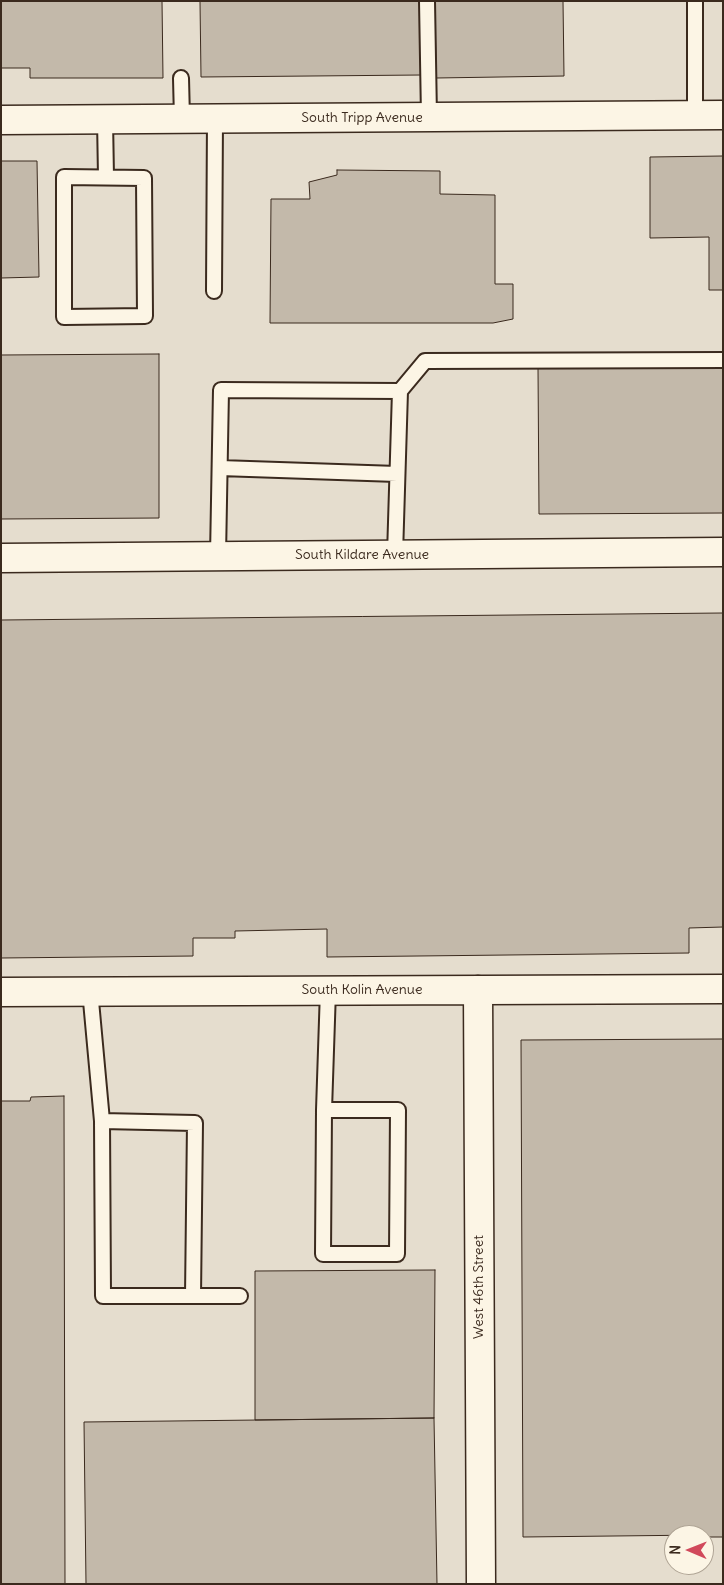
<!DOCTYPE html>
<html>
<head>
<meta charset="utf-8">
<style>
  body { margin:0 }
  #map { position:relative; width:724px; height:1585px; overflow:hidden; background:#f4eddd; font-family:Delius,sans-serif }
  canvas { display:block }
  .frame { position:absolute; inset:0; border:2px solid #3b2a1e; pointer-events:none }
  .north { position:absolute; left:664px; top:1525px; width:50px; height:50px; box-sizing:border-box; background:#fcf5e5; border:1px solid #afa495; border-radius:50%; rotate:271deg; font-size:14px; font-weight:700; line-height:20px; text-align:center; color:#3b2a1e }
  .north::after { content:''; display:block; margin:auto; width:18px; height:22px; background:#d1495b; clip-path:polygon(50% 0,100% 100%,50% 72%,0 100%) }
</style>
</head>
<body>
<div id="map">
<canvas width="724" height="1585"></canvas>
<div class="frame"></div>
<div class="north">N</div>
</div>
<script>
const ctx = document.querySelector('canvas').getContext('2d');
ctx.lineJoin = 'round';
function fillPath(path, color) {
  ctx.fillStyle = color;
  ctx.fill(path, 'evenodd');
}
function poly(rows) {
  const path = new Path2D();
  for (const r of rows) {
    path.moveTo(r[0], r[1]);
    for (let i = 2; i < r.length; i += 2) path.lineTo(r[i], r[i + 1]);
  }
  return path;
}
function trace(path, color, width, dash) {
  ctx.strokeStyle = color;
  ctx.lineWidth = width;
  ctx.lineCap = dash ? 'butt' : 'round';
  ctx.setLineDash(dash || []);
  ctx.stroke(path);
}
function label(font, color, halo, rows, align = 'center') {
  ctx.font = font + ' Delius,sans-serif';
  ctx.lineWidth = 4;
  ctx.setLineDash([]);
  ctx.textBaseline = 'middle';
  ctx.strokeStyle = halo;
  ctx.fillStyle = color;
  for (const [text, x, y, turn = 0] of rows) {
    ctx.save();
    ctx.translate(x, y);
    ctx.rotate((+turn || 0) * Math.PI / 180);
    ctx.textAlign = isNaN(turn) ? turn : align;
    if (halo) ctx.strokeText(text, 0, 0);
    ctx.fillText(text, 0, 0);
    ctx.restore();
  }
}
fillPath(poly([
  [1,1,723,1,723,1584,1,1584],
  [674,1535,704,1535,704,1565,674,1565]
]), '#e5ddce');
const building = poly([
  [1,1,162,1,163,78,30,78,30,68,1,68,1,1],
  [200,1,420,1,421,75,201,77,200,1],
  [435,1,563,1,564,76,436,78,435,1],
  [723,156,723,290,709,290,709,237,650,238,650,157,723,156],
  [1,161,37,161,39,277,1,278,1,161],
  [337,170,440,171,440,194,495,195,495,284,513,284,513,319,493,323,270,323,271,199,310,199,309,182,337,175,337,170],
  [159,354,159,518,1,519,1,355,159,354],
  [723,366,723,513,539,514,538,368,723,366],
  [723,613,723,927,689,928,689,953,327,957,327,929,235,931,235,938,193,938,193,956,1,958,1,620,723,613],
  [723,1039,723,1537,704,1537,704,1535,523,1537,521,1040,723,1039],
  [64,1096,65,1584,1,1584,1,1101,30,1101,31,1097,64,1096],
  [435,1270,434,1418,255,1420,255,1271,435,1270],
  [434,1418,437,1584,86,1584,84,1422,434,1418]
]);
fillPath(building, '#c3b9aa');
trace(building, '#3b2a1e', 1);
const service = poly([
  [427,1,429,117],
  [181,78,182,119],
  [695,116,695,1],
  [105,119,106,177],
  [64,177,144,178,145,316,64,317,64,177],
  [214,291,215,118],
  [400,391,425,361,723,360],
  [220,468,397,474],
  [218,556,221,390,400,391,395,555],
  [90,990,102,1121,103,1296,240,1296],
  [324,1110,398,1110,397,1254,323,1254,324,1110,328,990],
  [102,1121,195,1123,193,1296]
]);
const minor = poly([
  [1,120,723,115],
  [1,558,723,552],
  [478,990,481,1584],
  [1,992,723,989]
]);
trace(service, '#3b2a1e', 18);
trace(minor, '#3b2a1e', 31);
trace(service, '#fcf5e5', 14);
trace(minor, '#fcf5e5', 28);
label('14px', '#3b2a1e', '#fcf5e5', [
  ["South Tripp Avenue",362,118],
  ["South Kildare Avenue",362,555],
  ["South Kolin Avenue",362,990],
  ["West 46th Street",479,1287,-90]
]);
</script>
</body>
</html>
